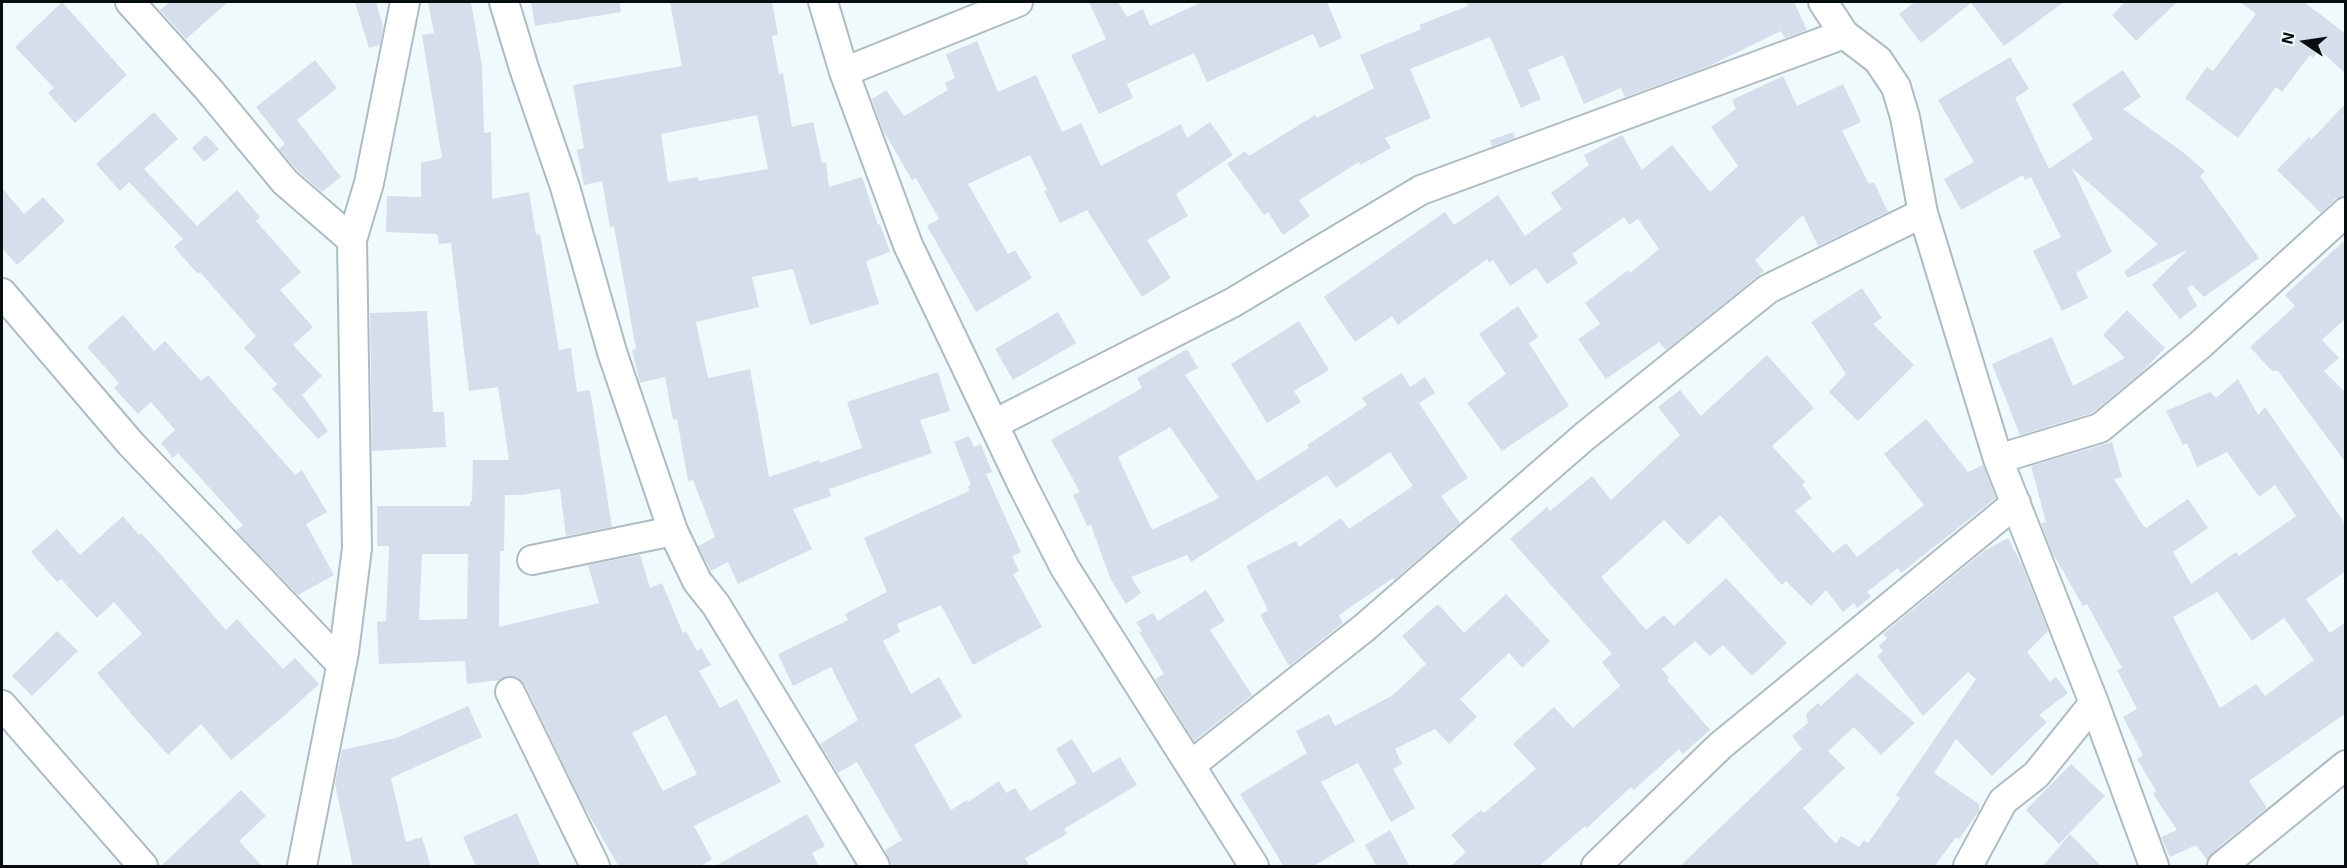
<!DOCTYPE html>
<html>
<head>
<meta charset="utf-8">
<style>
  body { margin:0 }
  #map { position:relative; width:2347px; height:868px; overflow:hidden; background:#f0fafd; font-family:"Exo 2",sans-serif }
  canvas { display:block }
  .frame { position:absolute; inset:0; border:3px solid #080d0f; pointer-events:none }
  .north { position:absolute; left:2275px; top:12px; width:60px; height:60px; -webkit-text-stroke:4px #f0fafd; paint-order:stroke; rotate:283deg; font-size:16px; font-weight:700; line-height:24px; text-align:center; color:#080d0f }
  .north::after { content:''; display:block; margin:auto; width:21px; height:27px; background:#080d0f; clip-path:polygon(50% 0,100% 100%,50% 72%,0 100%) }
</style>
</head>
<body>
<div id="map">
<canvas width="2347" height="868"></canvas>
<div class="frame"></div>
<div class="north">N</div>
</div>
<script>
const ctx = document.querySelector('canvas').getContext('2d');
ctx.lineJoin = 'round';
function fillPath(path, color) {
  ctx.fillStyle = color;
  ctx.fill(path, 'evenodd');
}
function poly(rows) {
  const path = new Path2D();
  for (const r of rows) {
    path.moveTo(r[0], r[1]);
    for (let i = 2; i < r.length; i += 2) path.lineTo(r[i], r[i + 1]);
  }
  return path;
}
function trace(path, color, width, dash) {
  ctx.strokeStyle = color;
  ctx.lineWidth = width;
  ctx.lineCap = dash ? 'butt' : 'round';
  ctx.setLineDash(dash || []);
  ctx.stroke(path);
}
fillPath(poly([
  [62,2,127,75,75,123,48,93,54,88,15,47],
  [170,2,228,2,186,39,160,10],
  [355,2,376,2,383,27,380,45,369,48],
  [428,2,471,2,482,66,484,133,491,132,492,199,529,192,536,235,540,234,559,350,571,348,577,392,590,390,612,527,566,536,560,489,520,495,505,495,504,551,500,551,499,627,599,603,588,565,640,555,650,588,662,583,683,633,686,631,697,651,701,648,711,665,699,671,720,708,737,699,781,782,694,826,712,859,699,867,619,867,582,803,525,685,519,678,511,676,499,680,467,684,465,661,379,664,377,622,386,621,389,546,377,546,377,506,470,506,470,501,472,501,473,460,509,460,498,387,469,391,451,243,439,244,437,234,386,232,387,196,421,197,421,163,442,158,422,35,434,33],
  [422,554,468,554,467,619,419,620],
  [666,715,697,774,663,791,632,733],
  [531,2,620,2,621,12,535,26],
  [670,2,772,2,778,35,772,36,779,74,783,73,792,127,813,122,822,163,826,162,829,187,862,177,878,225,880,224,890,252,866,261,879,304,810,325,793,269,752,277,759,307,696,322,708,378,750,369,769,477,819,460,820,463,862,448,847,402,938,372,950,411,920,420,932,453,829,489,831,496,793,509,812,549,738,584,728,562,711,571,698,546,715,537,693,480,688,481,677,419,673,420,665,377,640,383,632,350,636,349,614,226,610,227,602,181,584,185,577,150,584,148,573,85,682,66],
  [757,115,768,169,698,181,698,177,668,182,661,134],
  [1089,2,1118,2,1127,17,1143,9,1150,26,1202,2,1327,2,1342,38,1320,48,1313,34,1207,82,1194,53,1127,84,1133,98,1099,114,1071,55,1106,39],
  [1466,2,1794,2,1807,30,1785,38,1781,31,1707,67,1625,97,1621,88,1584,104,1563,55,1528,70,1541,99,1521,108,1490,37,1410,69,1431,118,1385,138,1391,148,1360,165,1359,162,1299,200,1310,216,1283,235,1268,212,1264,215,1227,164,1245,151,1249,156,1315,115,1317,118,1374,88,1360,55,1421,29,1419,25,1468,6],
  [1915,2,2064,2,2004,46,1971,3,1921,43,1899,14],
  [2125,2,2177,2,2136,41,2112,15],
  [2240,2,2304,2,2346,34,2346,74,2319,49,2313,58,2310,55,2282,92,2276,87,2238,138,2185,98,2207,67,2213,71,2256,14],
  [977,41,998,92,1036,75,1062,132,1081,123,1101,166,1181,124,1187,138,1210,122,1233,155,1176,194,1188,216,1147,240,1171,278,1142,297,1087,210,1060,223,1044,191,1047,190,1030,155,968,184,1008,254,1015,250,1032,278,976,312,927,226,939,219,916,178,912,180,883,130,872,99,886,90,904,116,948,90,945,83,955,78,946,54],
  [2010,57,2029,89,2015,98,2049,169,2093,139,2072,104,2123,70,2141,97,2123,109,2184,153,2205,171,2200,176,2259,258,2204,297,2192,285,2187,288,2197,306,2180,319,2152,285,2187,250,2128,278,2124,272,2158,244,2072,168,2112,252,2076,273,2088,298,2062,311,2033,251,2061,237,2031,177,2025,180,2023,175,1961,210,1944,179,1974,162,1938,100],
  [315,60,337,88,297,120,341,177,322,192,297,170,279,149,285,144,256,107],
  [1783,76,1797,106,1843,84,1861,122,1842,131,1869,184,1874,182,1888,212,1818,246,1803,215,1755,260,1764,271,1666,350,1659,342,1606,379,1578,339,1600,324,1585,303,1628,270,1630,273,1659,249,1638,219,1629,225,1624,217,1572,254,1578,263,1547,284,1536,268,1510,286,1493,260,1489,263,1487,259,1398,325,1392,316,1355,342,1324,297,1445,212,1454,225,1498,195,1525,236,1562,209,1551,193,1589,165,1584,155,1622,135,1642,170,1672,145,1710,192,1738,166,1711,127,1736,109,1732,100],
  [2346,103,2346,196,2335,199,2321,213,2277,170,2309,137,2311,140],
  [154,112,178,139,144,169,197,226,237,190,260,217,256,221,301,272,280,290,313,327,293,345,322,376,302,395,328,431,318,439,272,389,277,384,244,348,256,336,200,272,198,274,174,247,183,239,129,182,120,191,96,164],
  [1514,132,1515,138,1492,146,1490,140],
  [206,135,219,149,204,162,192,148],
  [2,188,24,214,43,197,65,221,17,265,2,248],
  [2346,239,2346,318,2322,340,2339,358,2324,371,2346,393,2346,463,2278,371,2272,371,2250,347,2295,306,2285,295],
  [1862,288,1882,318,1873,324,1914,365,1858,421,1829,392,1846,374,1811,322],
  [1518,306,1538,337,1529,343,1569,406,1502,451,1467,403,1506,374,1479,334],
  [2127,310,2165,348,2140,374,2092,413,2020,435,1992,364,2052,337,2073,386,2125,358,2103,335],
  [427,311,433,412,444,412,446,447,372,451,370,313],
  [1058,312,1076,343,1013,380,995,349],
  [123,315,154,351,165,341,201,381,208,375,295,475,302,470,327,512,306,524,334,575,298,595,236,531,243,525,178,453,173,458,161,443,175,430,151,402,138,414,114,388,119,383,87,347],
  [1299,321,1329,370,1294,391,1301,402,1267,423,1231,364],
  [1187,349,1198,368,1185,375,1257,481,1309,448,1307,445,1367,405,1362,398,1402,373,1410,387,1425,377,1435,393,1419,403,1468,478,1441,496,1460,523,1394,580,1393,578,1339,615,1343,623,1289,666,1260,615,1268,610,1246,566,1296,541,1299,547,1341,518,1349,529,1413,486,1390,452,1336,488,1327,475,1191,562,1187,555,1131,577,1141,593,1126,604,1110,578,1091,525,1087,526,1073,495,1080,492,1051,440,1142,388,1137,378],
  [1170,427,1219,498,1152,530,1118,457],
  [1767,355,1814,408,1772,446,1805,482,1802,485,1812,498,1795,511,1833,553,1846,543,1857,557,1924,505,1884,454,1926,419,1968,472,1983,465,1996,498,1901,573,1898,568,1867,592,1871,597,1857,608,1854,603,1843,612,1826,590,1811,606,1786,581,1782,585,1720,515,1688,545,1664,520,1601,577,1646,630,1664,615,1674,626,1726,578,1787,643,1752,676,1723,645,1710,656,1695,641,1662,669,1669,678,1667,680,1710,730,1683,754,1679,749,1634,790,1631,787,1587,828,1585,826,1538,867,1450,867,1466,852,1451,835,1481,810,1484,813,1536,769,1513,744,1554,707,1573,728,1620,686,1602,662,1612,654,1510,539,1547,507,1550,511,1592,476,1611,500,1680,435,1658,407,1680,390,1701,416],
  [2238,379,2258,415,2265,407,2346,525,2346,571,2306,599,2330,633,2346,622,2346,713,2249,781,2267,808,2221,845,2207,860,2196,845,2170,857,2161,837,2177,830,2153,794,2156,791,2137,759,2143,755,2123,717,2137,709,2117,670,2122,668,2087,604,2083,606,2052,552,2041,523,2046,522,2031,466,2112,442,2122,477,2114,479,2142,524,2146,528,2188,499,2208,528,2173,552,2191,584,2236,552,2239,556,2296,516,2275,485,2259,497,2227,452,2197,467,2187,443,2183,445,2166,411,2210,392,2216,398],
  [2217,592,2252,641,2284,618,2314,660,2265,696,2256,684,2220,708,2173,617],
  [969,436,974,447,981,444,992,472,986,474,1021,552,1012,556,1019,571,1013,574,1042,627,973,665,941,605,897,624,900,632,883,641,911,694,939,677,962,717,914,745,951,810,967,800,968,802,999,781,1006,793,1015,788,1030,811,1077,783,1056,749,1072,739,1093,773,1120,757,1137,785,1064,829,1067,834,1025,858,1030,867,893,867,885,850,902,840,857,762,838,773,820,744,858,720,831,667,793,686,778,654,848,620,845,614,887,592,864,538,969,491,968,487,971,485,954,442],
  [123,516,139,535,141,533,163,557,226,630,237,619,283,669,295,658,319,684,284,716,231,760,201,724,168,755,133,716,97,673,142,634,114,602,97,618,61,579,57,582,31,552,57,529,80,555],
  [2008,538,2022,565,2048,631,2027,652,2050,682,2056,677,2068,693,2039,715,2047,722,1992,776,1956,739,1934,773,1979,804,1979,811,1959,839,1956,837,1934,867,1679,867,1802,749,1792,736,1808,723,1806,714,1818,703,1821,706,1857,673,1915,723,1881,755,1854,727,1828,751,1845,768,1803,808,1836,844,1841,836,1859,847,1864,840,1868,843,1900,798,1896,795,1976,679,1968,672,1923,716,1877,656,1883,651,1879,646,1887,638,1883,634,1984,551],
  [1206,590,1225,621,1210,630,1252,695,1194,741,1155,679,1164,674,1139,632,1142,631,1136,622,1153,613,1158,621],
  [1506,594,1550,641,1522,668,1509,653,1460,699,1477,717,1449,744,1435,729,1395,749,1402,764,1393,769,1415,808,1391,822,1358,763,1321,782,1355,841,1312,867,1284,867,1240,794,1307,753,1296,731,1329,714,1335,726,1393,695,1426,664,1402,636,1438,604,1464,633],
  [57,631,78,651,32,696,12,676],
  [468,706,482,737,391,778,406,842,422,837,431,867,353,867,335,784,342,750,396,738],
  [2071,764,2105,796,2059,844,2026,810],
  [241,790,266,816,239,841,263,867,160,867],
  [517,813,541,867,476,867,463,837],
  [807,814,825,846,812,853,819,867,714,867],
  [1390,830,1410,867,1377,867,1365,845],
  [2070,834,2102,867,2042,867]
]), '#d5deea');
const minor = poly([
  [130,2,209,90,285,182,352,240],
  [504,2,524,68,565,187,612,352,673,531,697,581,716,605,875,866],
  [823,2,844,72,908,245,1023,486,1065,568,1254,866],
  [1823,2,1844,34,1878,60,1896,87,1905,117,1923,213,1998,459,2094,703,2154,866],
  [844,72,1018,2],
  [2,293,131,444,341,664],
  [994,424,1232,303,1421,190,1844,34],
  [1998,459,2100,428,2200,345,2346,212],
  [532,560,673,531],
  [510,692,595,866],
  [2,705,143,866],
  [1191,765,1364,628,1585,436,1768,289,1923,213],
  [302,866,344,652,357,548,352,240,369,183,405,2],
  [1596,866,1720,746,2016,503],
  [1968,866,2003,801,2036,775,2094,703],
  [2222,866,2346,765]
]);
trace(minor, '#adbcc2', 32);
trace(minor, '#fff', 28);
</script>
</body>
</html>
